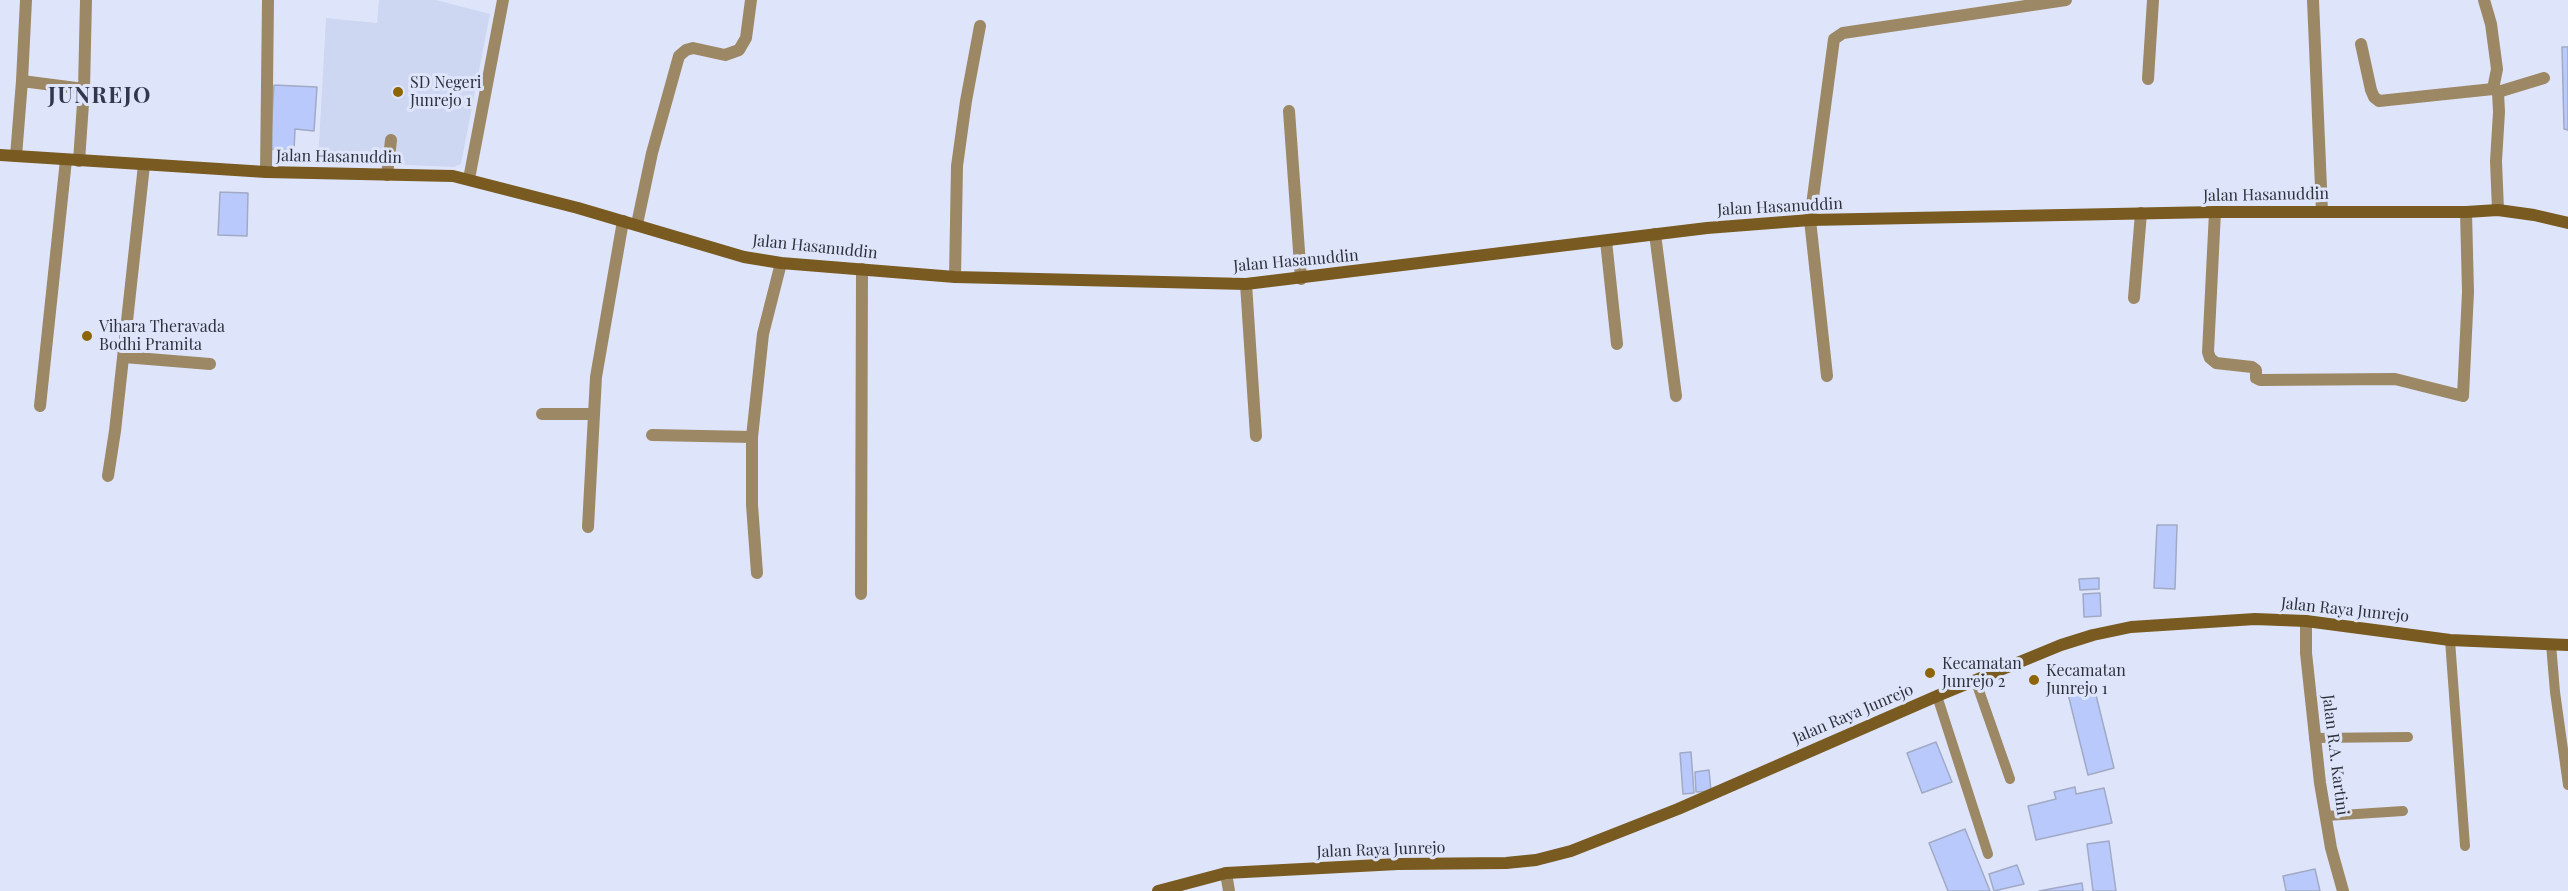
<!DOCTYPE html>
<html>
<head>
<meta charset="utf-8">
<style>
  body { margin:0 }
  canvas { display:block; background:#dee5fb }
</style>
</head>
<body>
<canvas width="2568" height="891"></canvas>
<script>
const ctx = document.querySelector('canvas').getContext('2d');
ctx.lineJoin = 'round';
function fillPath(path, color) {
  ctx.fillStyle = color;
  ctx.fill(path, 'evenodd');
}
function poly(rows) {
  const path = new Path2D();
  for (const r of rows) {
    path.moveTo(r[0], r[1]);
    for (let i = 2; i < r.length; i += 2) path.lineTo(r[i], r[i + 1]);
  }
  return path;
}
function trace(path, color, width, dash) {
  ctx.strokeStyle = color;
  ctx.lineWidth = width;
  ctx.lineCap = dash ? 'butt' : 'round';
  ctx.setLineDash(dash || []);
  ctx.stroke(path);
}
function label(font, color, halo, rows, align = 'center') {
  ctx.font = font + ' "Playfair Display",serif';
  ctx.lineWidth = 6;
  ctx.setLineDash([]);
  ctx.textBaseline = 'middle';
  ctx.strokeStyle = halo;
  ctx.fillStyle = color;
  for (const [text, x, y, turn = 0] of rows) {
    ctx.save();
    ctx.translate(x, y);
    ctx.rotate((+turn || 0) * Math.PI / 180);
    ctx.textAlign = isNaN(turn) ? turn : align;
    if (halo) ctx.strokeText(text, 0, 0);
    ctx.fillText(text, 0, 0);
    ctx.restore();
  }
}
fillPath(poly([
  [379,0,436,0,490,14,461,164,454,167,318,161,326,18,377,23]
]), '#cdd7f1');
const building = poly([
  [2562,47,2568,47,2568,130,2564,129,2562,47],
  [274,85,317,87,314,131,295,129,294,150,270,149,274,85],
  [220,192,248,193,247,236,218,235,220,192],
  [2157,525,2177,525,2175,589,2154,588,2157,525],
  [2099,578,2099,589,2080,590,2079,579,2099,578],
  [2100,593,2101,616,2084,617,2083,594,2100,593],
  [2094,687,2114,768,2088,775,2068,694,2094,687],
  [1936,742,1952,782,1922,793,1907,753,1936,742],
  [1691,752,1694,793,1683,794,1680,753,1691,752],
  [1709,770,1711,791,1696,792,1695,772,1709,770],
  [2075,787,2076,794,2104,788,2112,823,2036,840,2028,806,2056,799,2054,792,2075,787],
  [1965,829,1990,891,1948,891,1929,843,1965,829],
  [2109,841,2116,891,2093,891,2087,844,2109,841],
  [2017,865,2024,884,1994,891,1989,874,2017,865],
  [2315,869,2320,891,2286,891,2283,876,2315,869],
  [2082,883,2083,891,2039,891,2082,883]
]);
fillPath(building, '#b9c9fc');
trace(building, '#a1aac4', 1.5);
trace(poly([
  [2450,640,2465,846],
  [2551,644,2555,692,2568,785],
  [1976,682,2010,779],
  [1937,696,1988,854],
  [2314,738,2408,737],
  [2326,816,2403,811]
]), '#9d8865', 10);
trace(poly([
  [26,0,22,81,84,89],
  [2313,0,2322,211],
  [2484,0,2491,24,2497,69,2493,89,2498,92,2499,112,2496,161,2498,210],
  [2361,44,2371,90,2374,97,2379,101,2493,89],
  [2148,79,2153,0],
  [2498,92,2544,78],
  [1289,111,1301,279],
  [16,156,22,81],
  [79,161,84,89,86,0],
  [266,172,268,0],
  [387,175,391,140],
  [469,179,503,0],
  [2215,212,2208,352,2210,358,2216,363,2252,367,2256,370,2256,378,2260,380,2395,379,2463,396,2468,292,2466,212],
  [637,224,652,153,679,56,686,50,693,48,725,55,739,50,746,38,751,0],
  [1655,234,1676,396],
  [1606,241,1617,344],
  [955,277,957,166,966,101,980,26],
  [1246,284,1256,436],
  [2134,298,2141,213],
  [124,357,210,364],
  [1827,376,1810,220,1834,39,1843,33,2066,0],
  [40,406,66,160],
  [542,414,593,414],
  [652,435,752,437,763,334,781,263],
  [752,437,752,505,757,573],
  [108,476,115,431,144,165],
  [588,527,596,377,623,221],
  [861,594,862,269],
  [2306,621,2306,653,2320,783,2331,848,2343,891],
  [1226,873,1229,891]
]), '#9d8865', 12);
trace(poly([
  [0,155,266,172,453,176,578,208,744,257,781,263,955,277,1246,284,1707,228,1810,220,2215,212,2466,212,2498,210,2534,215,2568,223],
  [1158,891,1226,873,1398,864,1506,863,1536,860,1571,851,1678,809,1937,696,2061,645,2093,635,2131,627,2255,619,2306,621,2450,640,2568,645]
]), '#795b21', 12);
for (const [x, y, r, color] of [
  [398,92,6,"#8d6507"],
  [87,336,6,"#8d6507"],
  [1930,673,6,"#8d6507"],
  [2034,680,6,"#8d6507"]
]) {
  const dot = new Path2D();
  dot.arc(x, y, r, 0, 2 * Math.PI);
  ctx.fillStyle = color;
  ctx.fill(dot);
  trace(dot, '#dee5fb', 2);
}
label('16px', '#2d313b', '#dee5fb', [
  ["SD Negeri",410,83],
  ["Junrejo 1",410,101],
  ["Vihara Theravada",99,327],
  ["Bodhi Pramita",99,345],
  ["Kecamatan",1942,664],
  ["Junrejo 2",1942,682],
  ["Kecamatan",2046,671],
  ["Junrejo 1",2046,689]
], 'left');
label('16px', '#2d313b', '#dee5fb', [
  ["Jalan Hasanuddin",339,157,1],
  ["Jalan Hasanuddin",2266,195,-1],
  ["Jalan Hasanuddin",1780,207,-3],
  ["Jalan Hasanuddin",815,247,6],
  ["Jalan Hasanuddin",1296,261,-5],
  ["Jalan Raya Junrejo",2345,610,6],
  ["Jalan Raya Junrejo",1853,714,-23],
  ["Jalan R.A. Kartini",2335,755,83],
  ["Jalan Raya Junrejo",1381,850,-2]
]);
ctx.letterSpacing = '1.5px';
label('bold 22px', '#31384d', '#dee5fb', [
  ["JUNREJO",100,96]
]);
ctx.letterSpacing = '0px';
</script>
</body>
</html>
